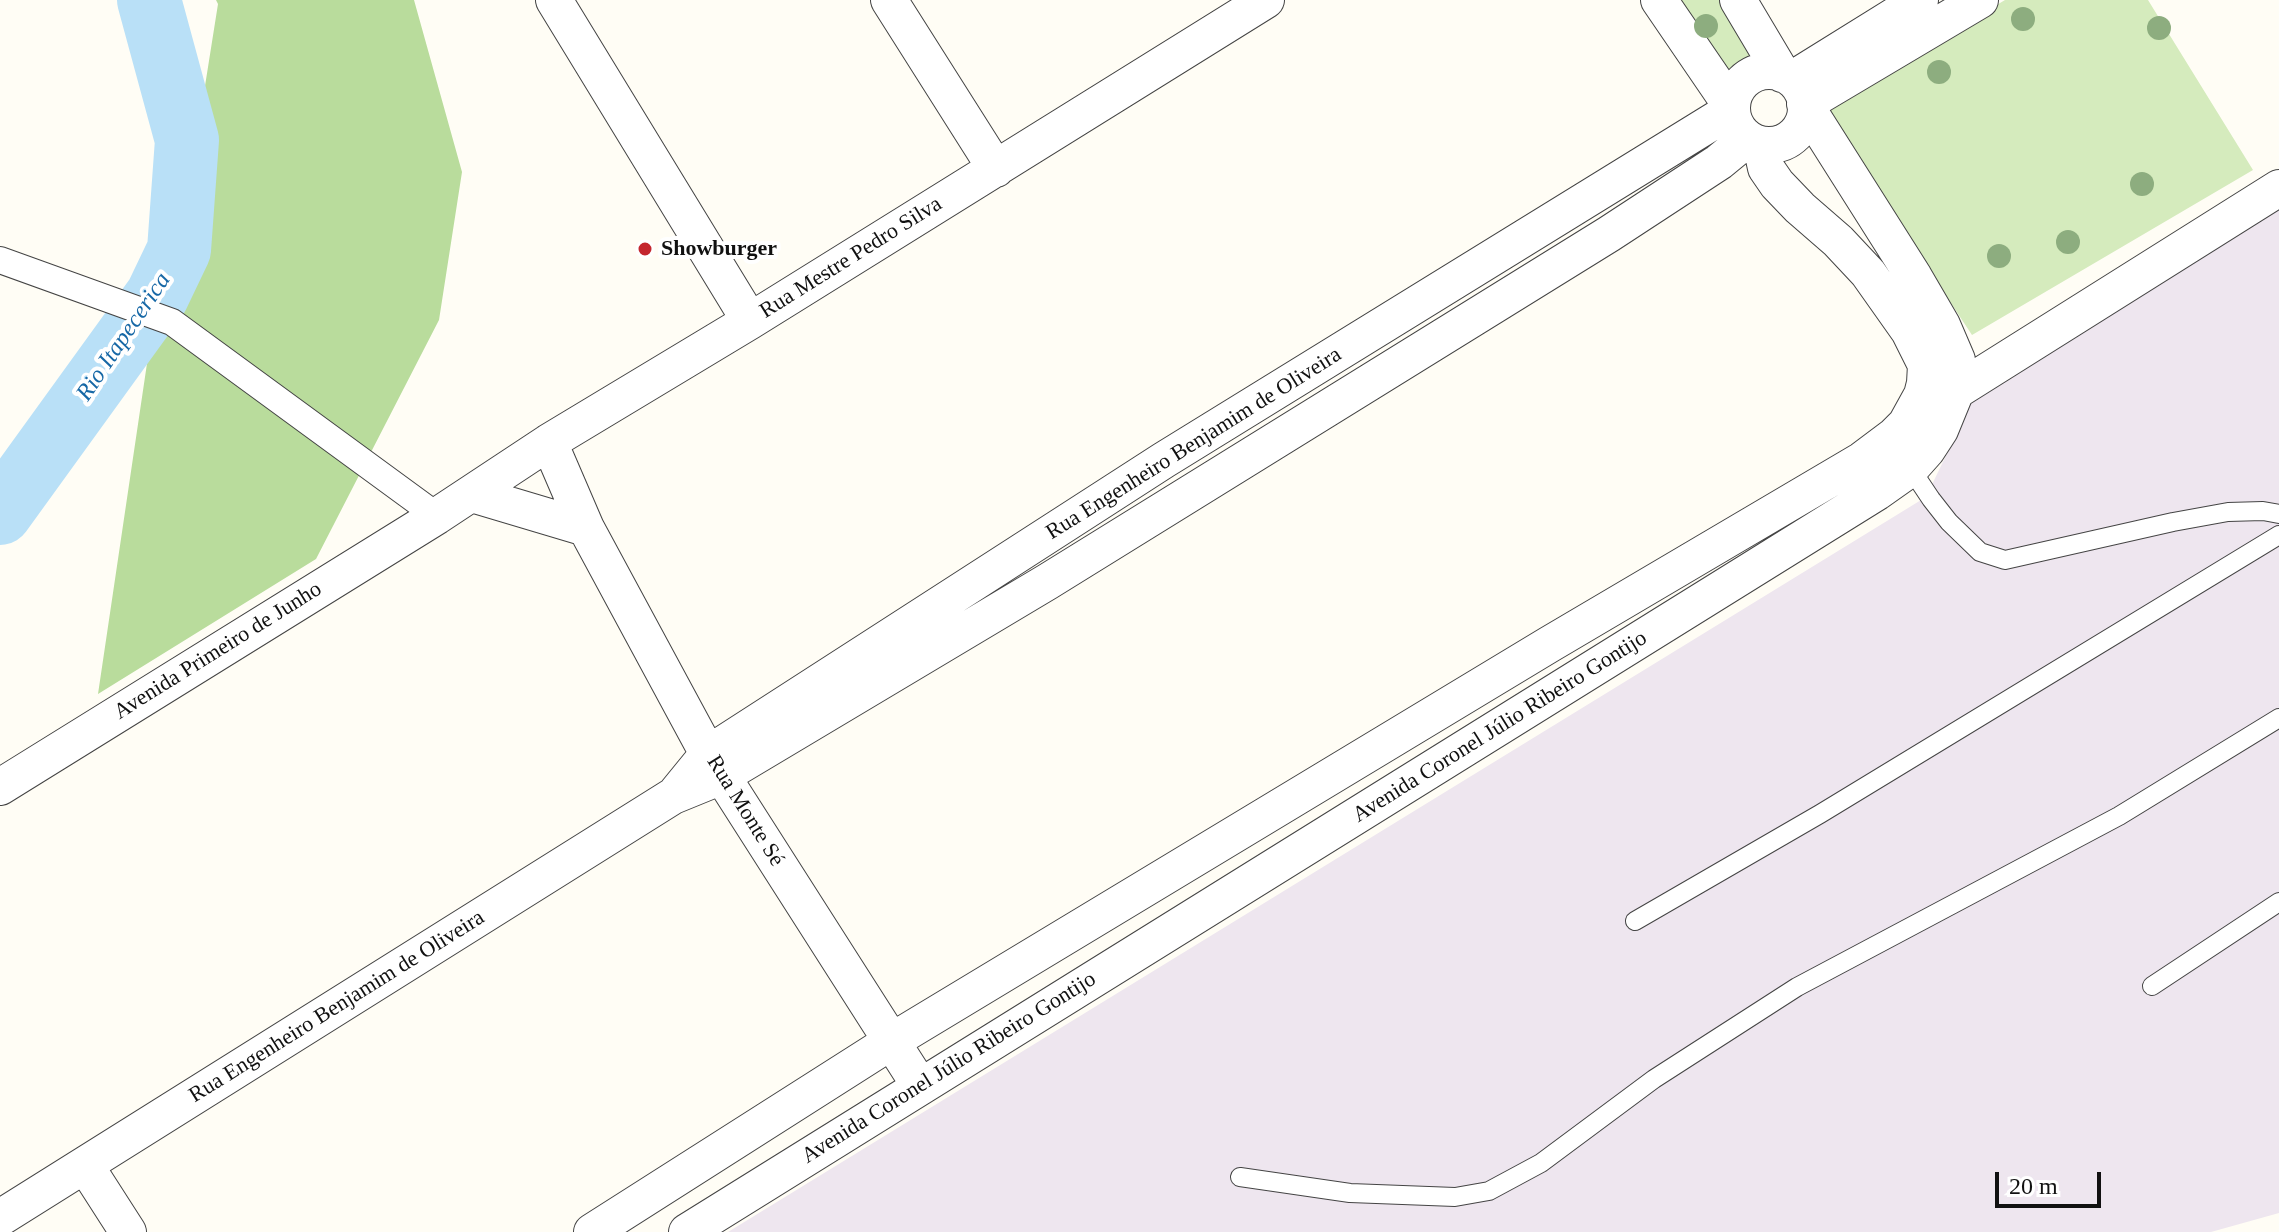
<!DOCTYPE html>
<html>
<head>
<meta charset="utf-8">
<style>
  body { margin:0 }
  #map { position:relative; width:2279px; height:1232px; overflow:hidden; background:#fffdf5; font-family:Georgia,serif }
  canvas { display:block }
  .scale { position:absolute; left:1995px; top:1172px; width:106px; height:36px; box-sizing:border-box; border:4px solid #111; border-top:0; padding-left:10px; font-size:24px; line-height:28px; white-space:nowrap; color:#111; -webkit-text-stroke:6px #fff; paint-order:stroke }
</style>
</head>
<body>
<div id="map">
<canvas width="2279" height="1232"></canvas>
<div class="scale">20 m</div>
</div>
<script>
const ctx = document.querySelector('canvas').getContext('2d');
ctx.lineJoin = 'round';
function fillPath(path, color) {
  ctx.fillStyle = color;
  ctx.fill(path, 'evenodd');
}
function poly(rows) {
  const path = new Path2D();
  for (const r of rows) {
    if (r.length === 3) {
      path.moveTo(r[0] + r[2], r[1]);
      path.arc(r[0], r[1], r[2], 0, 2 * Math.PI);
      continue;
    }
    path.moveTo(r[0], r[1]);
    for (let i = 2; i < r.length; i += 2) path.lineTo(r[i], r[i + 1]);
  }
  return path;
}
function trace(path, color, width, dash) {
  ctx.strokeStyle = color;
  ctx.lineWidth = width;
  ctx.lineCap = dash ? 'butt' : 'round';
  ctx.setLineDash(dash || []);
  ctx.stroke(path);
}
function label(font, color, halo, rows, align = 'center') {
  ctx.font = font + ' Georgia,serif';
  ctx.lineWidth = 8;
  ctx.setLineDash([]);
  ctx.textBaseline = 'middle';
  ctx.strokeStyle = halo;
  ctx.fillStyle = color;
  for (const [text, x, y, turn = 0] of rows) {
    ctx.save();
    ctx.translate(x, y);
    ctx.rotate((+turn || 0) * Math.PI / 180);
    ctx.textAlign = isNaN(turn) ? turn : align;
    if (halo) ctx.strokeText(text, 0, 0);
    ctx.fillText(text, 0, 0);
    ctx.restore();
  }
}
fillPath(poly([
  [2279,199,2279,1213,2211,1232,728,1232,1926,497,1981,383]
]), '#eee6ef');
fillPath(poly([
  [1668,0,1726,0,1760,54,1722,85],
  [2005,0,2148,0,2253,170,1972,335,1823,110]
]), '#d5ebbd');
fillPath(poly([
  [216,0,414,0,462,172,439,320,316,559,98,694,157,296,179,250,218,4]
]), '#b9dc9c');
trace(poly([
  [0,513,157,296,179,250,187,140,149,0]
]), '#b9e0f7', 64);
const service = poly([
  [1907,463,1931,499,1949,522,1980,552,2005,560,2173,522,2228,512,2263,511,2279,514],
  [1635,921,1820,814,2279,535],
  [2152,986,2279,902],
  [1240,1177,1350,1193,1455,1197,1489,1191,1541,1163,1654,1079,1797,987,2119,816,2279,718]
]);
const pedestrian = poly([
  [0,260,172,322,437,516]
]);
const minor = poly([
  [554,0,750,321],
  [889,0,996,169],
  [1659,0,1730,104],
  [1738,0,1782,74],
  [1769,108,37],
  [1793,79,1920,0],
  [1805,104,1980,0],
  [1941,398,1956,391,2279,188],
  [549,442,586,528,708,754,920,1086],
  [472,494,586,528],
  [0,787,437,516,549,442,750,321,1266,0],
  [677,792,708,754,1164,460,1730,111],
  [85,1165,128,1232],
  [0,1218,673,796,722,776,1047,582,1609,234,1719,162,1747,139],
  [592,1232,892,1041,1550,644,1862,460,1894,436,1906,424,1922,395,1925,383,1926,365,1909,331,1868,273,1838,241,1800,208,1777,184,1766,168,1761,145],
  [687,1232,1877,492,1911,468,1927,450,1940,430,1956,391,1957,360,1942,325,1914,277,1807,108]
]);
trace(service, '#444', 20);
trace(pedestrian, '#444', 28);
trace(minor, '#444', 38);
trace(service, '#fff', 18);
trace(pedestrian, '#fff', 26);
trace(minor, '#fff', 36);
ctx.fillStyle = '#8dad7f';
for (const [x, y] of [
  [2023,19],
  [1706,26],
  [2159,28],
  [1939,72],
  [2142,184],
  [2068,242],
  [1999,256]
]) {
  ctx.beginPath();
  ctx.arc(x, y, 12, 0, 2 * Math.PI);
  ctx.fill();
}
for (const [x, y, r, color] of [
  [645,249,8,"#c4262e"]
]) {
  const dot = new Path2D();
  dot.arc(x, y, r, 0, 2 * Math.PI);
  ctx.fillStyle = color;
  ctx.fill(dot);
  trace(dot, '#fff', 3);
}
label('bold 22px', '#111', '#fff', [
  ["Showburger",661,249]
], 'left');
label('22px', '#111', '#fff', [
  ["Rua Mestre Pedro Silva",851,258,-32],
  ["Rua Engenheiro Benjamim de Oliveira",1194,444,-32],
  ["Avenida Primeiro de Junho",218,651,-32],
  ["Avenida Coronel Júlio Ribeiro Gontijo",1500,727,-32],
  ["Rua Monte Sé",745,811,58],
  ["Rua Engenheiro Benjamim de Oliveira",337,1007,-32],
  ["Avenida Coronel Júlio Ribeiro Gontijo",949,1068,-32]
]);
label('italic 24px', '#1768a6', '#fff', [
  ["Rio Itapecerica",124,337,-56]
]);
</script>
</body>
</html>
